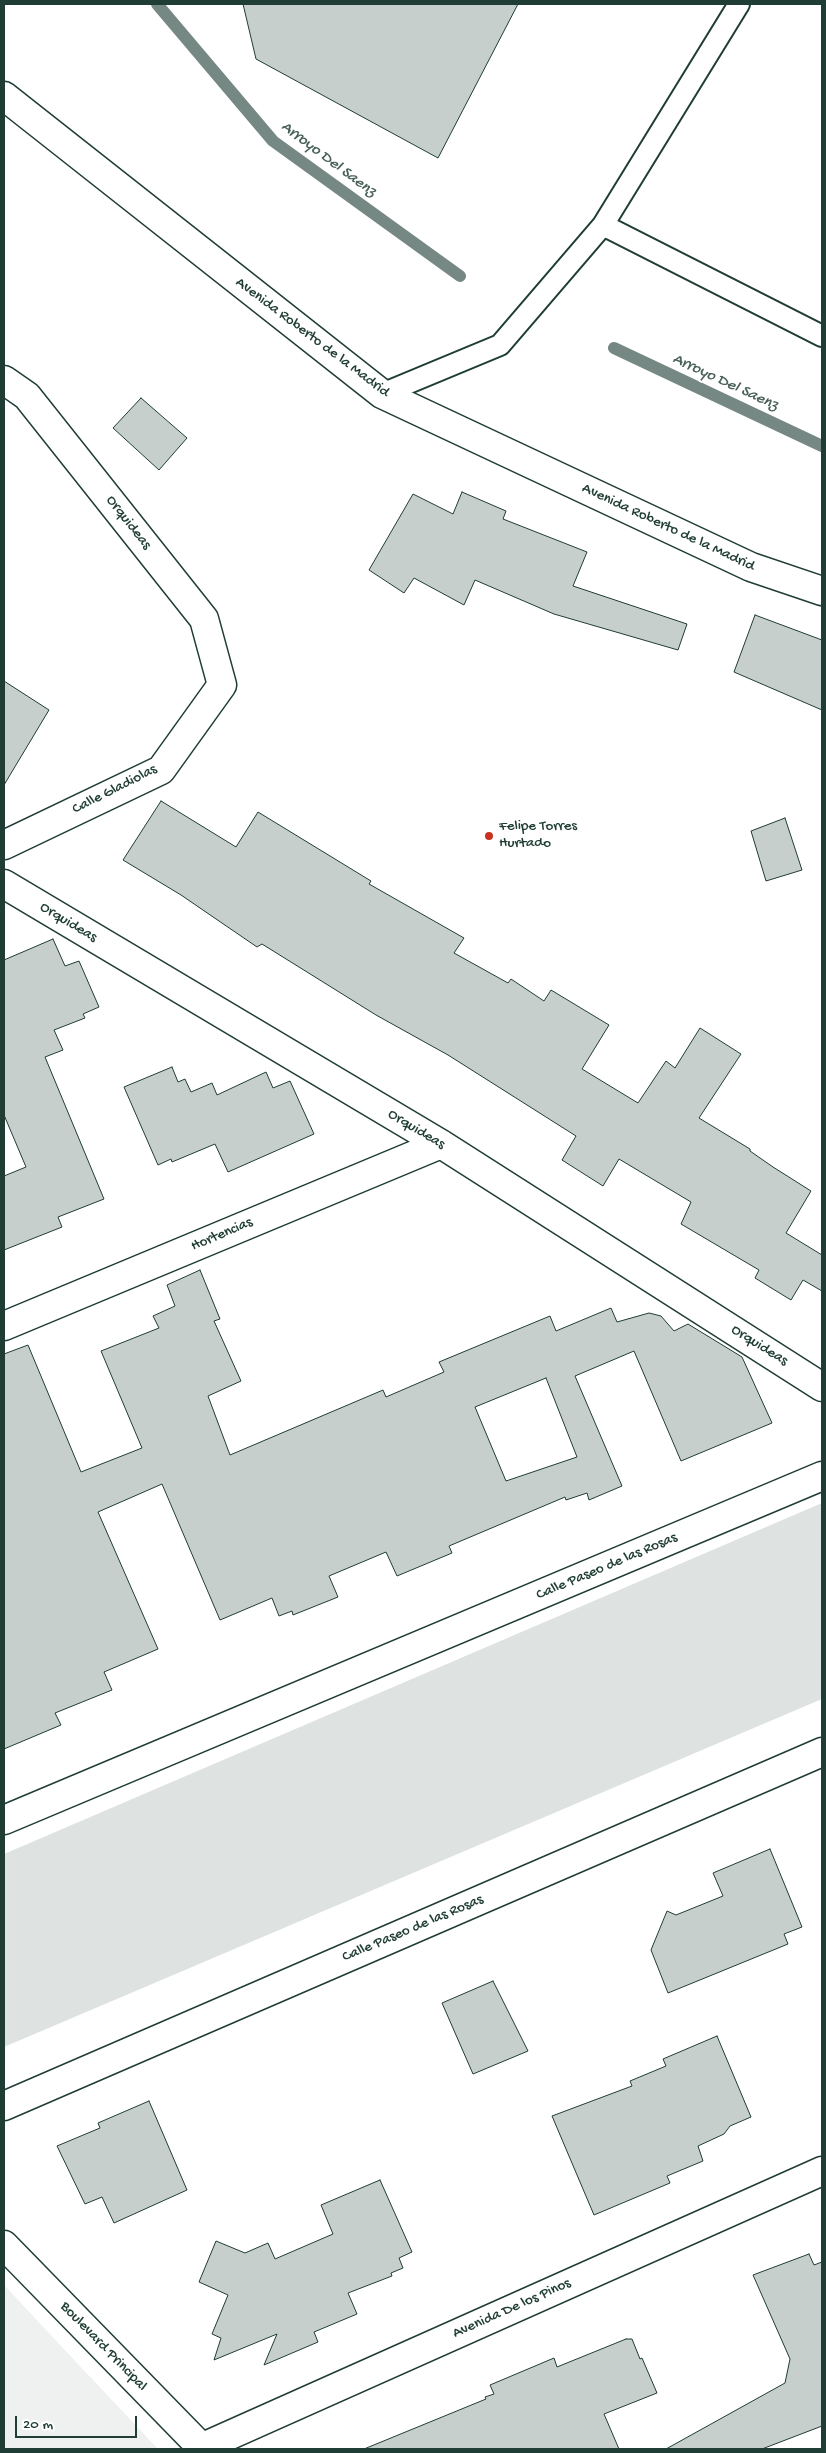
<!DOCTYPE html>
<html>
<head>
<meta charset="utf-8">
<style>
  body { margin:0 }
  #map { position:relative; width:826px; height:2453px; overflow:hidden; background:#fff; font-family:"Gochi Hand",sans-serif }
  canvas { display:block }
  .frame { position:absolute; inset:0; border:5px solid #1f3d34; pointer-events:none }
  .scale { position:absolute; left:15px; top:2416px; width:122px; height:22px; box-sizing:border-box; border:2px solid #1f3d34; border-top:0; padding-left:6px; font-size:15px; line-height:18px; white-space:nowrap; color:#1f3d34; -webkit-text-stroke:4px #fff; paint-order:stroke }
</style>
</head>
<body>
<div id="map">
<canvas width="826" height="2453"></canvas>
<div class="frame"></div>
<div class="scale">20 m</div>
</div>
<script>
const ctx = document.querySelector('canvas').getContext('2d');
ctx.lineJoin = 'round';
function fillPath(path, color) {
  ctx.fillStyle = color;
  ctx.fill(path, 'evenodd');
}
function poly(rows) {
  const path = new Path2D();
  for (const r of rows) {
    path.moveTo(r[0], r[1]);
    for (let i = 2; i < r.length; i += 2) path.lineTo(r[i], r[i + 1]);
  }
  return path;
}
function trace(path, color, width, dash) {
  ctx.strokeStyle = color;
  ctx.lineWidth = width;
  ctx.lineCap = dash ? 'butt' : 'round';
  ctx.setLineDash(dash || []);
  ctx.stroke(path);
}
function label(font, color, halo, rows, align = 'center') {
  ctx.font = font + ' "Gochi Hand",sans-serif';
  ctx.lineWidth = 4;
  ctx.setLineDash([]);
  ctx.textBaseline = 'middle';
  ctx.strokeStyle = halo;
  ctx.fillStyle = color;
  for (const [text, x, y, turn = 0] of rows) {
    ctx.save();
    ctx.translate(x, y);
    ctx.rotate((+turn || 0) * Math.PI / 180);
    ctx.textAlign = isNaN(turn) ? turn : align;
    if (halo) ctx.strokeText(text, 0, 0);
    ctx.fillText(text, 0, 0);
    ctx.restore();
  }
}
fillPath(poly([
  [4,2285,77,2363,158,2449,4,2449]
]), '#eef1f0');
fillPath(poly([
  [822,1503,822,1699,4,2047,4,1854]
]), '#dee3e2');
trace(poly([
  [157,4,273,141,460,276],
  [614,348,822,446]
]), '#758883', 12);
const building = poly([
  [243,4,518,4,438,158,256,59,243,4],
  [141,398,187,438,159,470,113,428,141,398],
  [462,492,506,511,503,519,587,552,573,586,687,624,678,650,554,614,475,580,464,605,414,578,404,593,369,570,413,494,453,514,462,492],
  [755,615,822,640,822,710,734,672,755,615],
  [4,681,49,710,4,785,4,681],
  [161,801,236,847,258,812,371,881,369,884,464,938,454,953,508,983,511,979,544,1001,551,990,609,1025,582,1069,638,1103,666,1061,675,1068,700,1028,741,1054,699,1118,750,1149,750,1151,773,1167,811,1191,786,1233,822,1255,822,1291,803,1280,791,1300,755,1278,759,1270,681,1224,691,1202,619,1159,603,1186,562,1160,576,1136,448,1055,376,1015,262,944,257,947,181,895,123,860,161,801],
  [785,818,802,870,766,881,751,831,785,818],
  [53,939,65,966,79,961,99,1007,83,1014,85,1018,54,1030,63,1050,45,1057,104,1199,58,1217,62,1227,4,1250,4,1176,26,1167,4,1115,4,960,53,939],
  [172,1067,178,1082,185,1079,191,1092,212,1083,217,1095,266,1072,273,1088,290,1081,314,1134,228,1172,215,1144,172,1162,171,1159,158,1165,124,1087,172,1067],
  [200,1270,220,1319,214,1321,241,1381,208,1396,230,1455,383,1390,386,1397,444,1372,439,1362,550,1316,556,1331,611,1308,617,1322,649,1313,661,1316,674,1331,688,1324,742,1357,772,1423,681,1461,634,1351,575,1376,622,1486,589,1500,587,1493,566,1500,565,1497,449,1546,452,1553,397,1576,386,1552,329,1576,338,1597,293,1615,292,1611,279,1616,272,1598,220,1620,162,1484,98,1512,158,1649,104,1672,112,1690,55,1713,61,1725,4,1749,4,1354,28,1345,81,1472,142,1448,101,1351,159,1328,153,1316,175,1306,167,1285,200,1270],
  [546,1378,577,1457,506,1481,475,1407,546,1378],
  [770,1849,802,1927,784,1934,788,1944,668,1993,651,1950,667,1911,676,1915,723,1896,713,1873,770,1849],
  [493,1981,528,2051,473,2074,442,2003,493,1981],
  [717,2036,751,2117,730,2126,724,2134,698,2146,703,2161,667,2176,670,2183,594,2215,552,2116,632,2086,630,2081,666,2066,663,2059,717,2036],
  [149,2101,187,2190,114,2223,102,2197,85,2204,57,2146,100,2128,98,2123,149,2101],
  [380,2180,412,2252,399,2258,403,2268,391,2273,392,2276,348,2293,357,2314,314,2332,318,2342,264,2365,277,2334,214,2360,221,2338,212,2334,228,2295,199,2282,216,2241,245,2253,268,2243,275,2259,333,2234,321,2205,380,2180],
  [809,2254,814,2265,822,2262,822,2426,762,2449,666,2449,785,2383,790,2359,753,2275,809,2254],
  [626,2339,632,2339,640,2359,642,2358,657,2393,604,2414,619,2449,364,2449,486,2399,485,2397,494,2394,490,2385,554,2358,557,2367,626,2339]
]);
fillPath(building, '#c7cfcc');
trace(building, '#1f3d34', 1);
const service = poly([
  [603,225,739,4],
  [382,394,500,345,603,225,822,336]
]);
const minor = poly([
  [4,380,27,396,204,619,222,685,161,770,4,845],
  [4,884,441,1144,822,1387],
  [4,1326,441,1144],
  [4,1820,822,1476],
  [4,2106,822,1752],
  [201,2448,822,2171]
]);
const tertiary = poly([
  [4,2245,203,2449]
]);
const primary = poly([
  [4,96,382,394,751,567,822,591]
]);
trace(service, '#1f3d34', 24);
trace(minor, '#1f3d34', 31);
trace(tertiary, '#1f3d34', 31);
trace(primary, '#1f3d34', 31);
trace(service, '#fff', 20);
trace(minor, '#fff', 28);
trace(tertiary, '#fff', 28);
trace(primary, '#fff', 28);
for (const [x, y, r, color] of [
  [489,836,5,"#c8321e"]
]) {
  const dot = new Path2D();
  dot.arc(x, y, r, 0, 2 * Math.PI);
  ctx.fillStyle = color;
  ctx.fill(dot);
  trace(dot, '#fff', 2);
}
label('15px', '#1f3d34', '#fff', [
  ["Avenida Roberto de la Madrid",312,338,37],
  ["Orquideas",128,523,52],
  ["Avenida Roberto de la Madrid",668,528,25],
  ["Calle Gladiolas",115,790,-27],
  ["Orquideas",68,923,31],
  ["Orquideas",416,1130,31],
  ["Hortencias",222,1235,-23],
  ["Orquideas",759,1346,32],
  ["Calle Paseo de las Rosas",607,1567,-23],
  ["Calle Paseo de las Rosas",413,1929,-23],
  ["Avenida De los Pinos",512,2309,-24],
  ["Boulevard Principal",103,2347,46]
]);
label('15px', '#1f3d34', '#fff', [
  ["Felipe Torres",499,827],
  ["Hurtado",499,844]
], 'left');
label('italic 16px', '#4a625b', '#fff', [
  ["Arroyo Del Saenz",328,160,37],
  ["Arroyo Del Saenz",725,383,25]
]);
</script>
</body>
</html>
